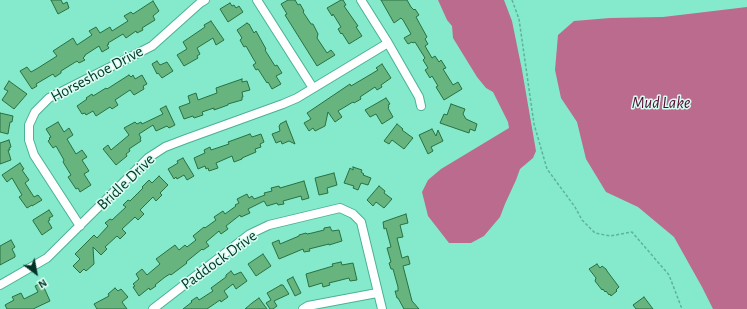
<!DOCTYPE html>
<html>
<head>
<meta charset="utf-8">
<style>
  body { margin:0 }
  #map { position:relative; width:747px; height:309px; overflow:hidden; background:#85eacc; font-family:"Alegreya Sans",sans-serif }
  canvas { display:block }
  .north { position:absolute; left:16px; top:253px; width:40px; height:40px; -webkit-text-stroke:3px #d8fef1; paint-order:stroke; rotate:148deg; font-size:11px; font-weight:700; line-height:16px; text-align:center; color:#033227 }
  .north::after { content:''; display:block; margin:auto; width:14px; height:18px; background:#033227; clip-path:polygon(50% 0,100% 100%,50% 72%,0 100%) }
</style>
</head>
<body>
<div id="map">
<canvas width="747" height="309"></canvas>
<div class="north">N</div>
</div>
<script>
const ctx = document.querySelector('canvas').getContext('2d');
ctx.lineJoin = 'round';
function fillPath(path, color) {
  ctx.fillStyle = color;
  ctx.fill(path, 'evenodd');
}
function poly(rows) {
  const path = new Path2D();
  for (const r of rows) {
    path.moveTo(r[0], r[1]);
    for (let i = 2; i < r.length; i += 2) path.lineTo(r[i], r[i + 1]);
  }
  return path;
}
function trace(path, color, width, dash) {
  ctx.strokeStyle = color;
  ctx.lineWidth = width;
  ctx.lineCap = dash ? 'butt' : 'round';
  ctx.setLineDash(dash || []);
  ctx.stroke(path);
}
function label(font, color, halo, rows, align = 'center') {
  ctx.font = font + ' "Alegreya Sans",sans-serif';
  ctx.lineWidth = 3;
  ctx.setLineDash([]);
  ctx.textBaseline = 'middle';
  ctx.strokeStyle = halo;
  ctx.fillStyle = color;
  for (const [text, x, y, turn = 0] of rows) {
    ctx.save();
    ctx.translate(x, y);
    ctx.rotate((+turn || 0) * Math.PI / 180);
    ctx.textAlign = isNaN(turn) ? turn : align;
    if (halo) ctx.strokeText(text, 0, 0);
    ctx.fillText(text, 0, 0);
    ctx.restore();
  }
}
fillPath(poly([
  [438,0,504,0,512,21,522,70,536,151,533,158,520,169,516,180,505,204,500,217,484,236,471,243,449,243,428,216,422,192,428,180,441,169,509,128,508,122,493,92,486,88,477,77,453,38,452,26,447,20],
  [747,7,747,309,713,309,702,287,674,237,638,207,606,192,586,159,577,122,561,98,555,70,558,35,574,21,610,18,663,17]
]), '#ba6b8e');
const building = poly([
  [51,0,61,0,63,4,67,2,69,8,58,14,51,0],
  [288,0,295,0,298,5,300,4,304,11,303,12,311,24,313,24,318,34,317,38,327,53,331,50,335,55,317,66,285,15,287,14,281,4,288,0],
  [341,0,343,0,346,5,344,6,358,26,356,27,362,36,349,44,342,33,341,34,338,29,341,27,333,14,332,16,327,8,341,0],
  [381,0,407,0,411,7,414,10,415,9,419,15,416,17,427,37,425,39,428,44,425,46,432,58,435,56,439,62,441,60,446,68,443,69,453,85,458,82,462,89,444,100,436,87,438,86,432,76,430,78,425,70,428,68,423,60,425,58,415,42,413,43,412,42,408,44,404,38,411,34,403,20,401,18,394,23,381,0],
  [153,1,159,11,153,16,155,20,142,28,143,30,137,33,136,31,126,38,123,34,108,43,109,44,107,45,109,48,102,52,99,46,85,55,85,56,83,58,85,60,79,63,77,61,61,71,61,73,55,77,53,74,36,84,37,86,32,89,20,71,27,67,31,72,38,68,57,56,53,51,73,38,77,45,92,35,89,31,96,27,100,33,110,27,112,31,128,21,124,16,131,12,133,14,153,1],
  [230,3,232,6,234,5,236,8,239,6,243,12,228,22,220,9,230,3],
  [211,21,224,40,216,45,213,38,197,48,200,54,197,56,198,58,184,66,177,55,187,49,183,42,205,27,204,25,211,21],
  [247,23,248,24,249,24,254,33,256,31,266,49,265,50,275,66,277,65,282,73,276,76,281,84,272,89,268,82,267,83,258,69,256,70,253,65,256,63,254,60,246,46,244,47,240,40,242,38,237,30,247,23],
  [157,61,160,65,167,62,173,71,162,78,158,73,157,74,152,64,157,61],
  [382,64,391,78,381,85,382,87,377,90,375,87,360,97,361,99,354,103,353,102,338,111,342,117,335,122,328,112,325,126,315,131,313,128,309,131,304,123,311,119,307,113,350,84,351,86,378,70,376,68,382,64],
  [129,75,131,77,133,75,135,79,142,75,147,84,143,86,144,89,134,95,130,90,115,100,118,105,112,109,110,107,96,116,93,111,86,115,85,113,82,114,77,106,87,99,86,98,92,94,93,96,106,88,107,89,129,75],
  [242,79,242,82,247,81,250,90,242,92,243,97,242,97,242,100,228,104,228,105,214,110,214,108,202,112,203,115,194,118,193,116,184,119,179,107,190,103,188,96,196,93,198,100,217,93,216,88,242,79],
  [9,81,27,94,14,109,2,100,8,91,4,89,9,81],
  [386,98,390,104,388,105,389,107,388,108,393,117,382,124,376,114,370,117,365,110,386,98],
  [451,104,465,109,463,114,466,119,477,124,475,131,470,129,469,133,440,123,444,114,447,115,451,104],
  [166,106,175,125,169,128,167,126,156,131,153,125,139,134,141,138,140,139,141,141,129,149,130,151,126,154,127,156,116,165,103,149,108,145,111,150,129,135,124,128,135,122,137,124,141,122,142,124,163,114,160,109,166,106],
  [0,113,13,116,12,122,10,122,8,134,0,132,0,113],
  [286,121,295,144,289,141,282,144,281,141,276,143,272,134,280,131,279,126,280,125,280,124,286,121],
  [58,122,64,132,69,128,73,135,67,139,76,154,82,150,87,157,82,160,89,171,84,174,91,185,80,192,78,188,76,189,68,177,71,175,63,162,64,160,56,146,53,148,48,141,50,139,49,138,51,137,46,129,58,122],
  [397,124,403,129,402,130,413,138,404,149,392,140,389,144,384,141,397,124],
  [432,129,436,136,438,130,443,141,431,147,433,151,428,154,419,135,432,129],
  [250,134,252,137,261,134,264,142,260,144,261,147,255,149,256,152,242,158,242,159,234,162,232,156,216,163,218,168,209,171,208,168,206,169,205,166,198,169,194,158,205,153,204,150,210,147,211,150,229,144,228,142,250,134],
  [9,140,11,147,9,148,10,150,8,150,11,160,0,164,0,143,9,140],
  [183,158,194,176,187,180,184,175,177,179,176,177,174,179,168,169,178,163,177,161,183,158],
  [20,163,24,169,22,170,29,180,25,183,34,197,38,195,42,200,32,206,32,205,27,208,19,197,22,195,12,178,7,182,2,175,20,163],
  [353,167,362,170,361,172,364,174,363,175,371,178,368,185,361,183,358,190,353,188,354,186,344,183,350,168,353,170,353,167],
  [334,173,337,185,327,188,328,193,319,195,315,178,334,173],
  [159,176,168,185,160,193,162,195,156,201,153,197,140,210,144,214,138,220,135,217,122,229,126,233,120,239,117,236,105,247,107,249,101,255,93,247,94,264,86,271,84,269,80,273,73,266,80,259,75,254,94,235,97,238,108,226,105,223,110,219,112,220,126,207,123,205,128,200,130,201,143,188,142,187,149,180,152,183,159,176],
  [304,181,309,198,302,200,301,196,283,201,284,204,278,205,277,203,267,206,264,201,248,209,250,213,241,217,240,215,226,226,228,229,221,234,219,231,206,242,209,246,203,250,202,249,186,262,187,263,171,275,170,274,165,277,155,285,156,286,150,290,149,288,139,296,133,287,135,286,133,284,139,279,136,274,142,269,147,275,160,264,156,259,175,245,179,250,185,245,187,247,196,240,193,236,204,227,205,228,216,220,214,217,223,211,225,214,236,206,235,205,239,203,237,199,247,194,249,198,252,196,254,199,265,195,264,193,272,191,271,188,279,186,280,188,304,181],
  [379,186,385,191,384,193,392,199,384,208,376,202,373,206,367,200,379,186],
  [49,210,53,216,49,218,50,220,48,221,52,228,42,235,33,221,33,220,49,210],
  [406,214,408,223,400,225,403,237,397,238,402,258,408,256,410,264,403,266,412,301,419,309,404,309,398,298,397,298,395,291,398,291,398,287,393,269,391,269,389,263,391,262,387,248,391,247,386,228,384,229,383,222,406,214],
  [330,227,332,231,339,230,342,241,329,245,329,244,309,249,310,251,304,252,303,249,279,259,272,243,279,240,280,244,299,236,299,235,306,233,307,234,312,233,324,230,324,228,330,227],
  [11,240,15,247,12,249,15,255,15,257,0,265,0,246,11,240],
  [263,254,271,266,256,276,248,264,263,254],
  [341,262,342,265,353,263,357,280,350,281,349,278,329,283,330,285,323,287,322,283,309,287,306,274,333,266,332,264,341,262],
  [597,264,600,268,602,266,606,269,607,271,619,287,616,290,617,291,611,296,610,294,609,295,606,291,605,292,603,289,602,290,595,281,596,278,589,269,597,264],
  [231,271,234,275,241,272,247,281,236,289,233,284,224,291,228,297,221,302,220,300,207,309,183,309,192,302,191,301,197,297,199,300,213,291,211,288,226,277,226,275,231,271],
  [293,277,301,293,295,296,287,280,293,277],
  [42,283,50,301,33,309,7,309,5,305,14,300,12,297,21,293,24,299,38,292,35,286,42,283],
  [281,285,283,285,289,294,274,301,277,306,273,309,270,309,266,303,271,300,267,293,281,285],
  [115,288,118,291,121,289,128,297,122,302,127,309,97,309,94,304,109,296,108,294,115,288],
  [644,297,653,309,636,309,633,305,644,297],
  [259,298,267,309,245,309,252,303,259,298]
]);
fillPath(building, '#68b47f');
trace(building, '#277142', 1);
const minor = poly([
  [257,0,313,88],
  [361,0,388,43,419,97,421,106],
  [80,226,34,155,29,140,29,125,35,112,49,98,152,46,200,3,205,0],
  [0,285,47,258,148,158,165,147,186,139,283,104,297,98,388,43],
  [153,309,250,234,269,225,340,208,353,214,361,222,382,309],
  [303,309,308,306,377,293]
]);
trace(minor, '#4bb196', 10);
trace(poly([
  [512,0,519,19,534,124,547,169,575,207,582,220,595,233,610,236,632,232,669,275,682,309]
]), '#5eb29a', 1.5, [3, 2]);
trace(minor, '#fff', 8);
label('16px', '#033227', '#d8fef1', [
  ["Horseshoe Drive",97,74,-28],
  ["Bridle Drive",126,182,-44],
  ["Paddock Drive",219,260,-36]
]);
label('italic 17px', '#520932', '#d8fef1', [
  ["Mud Lake",661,103]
]);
</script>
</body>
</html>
